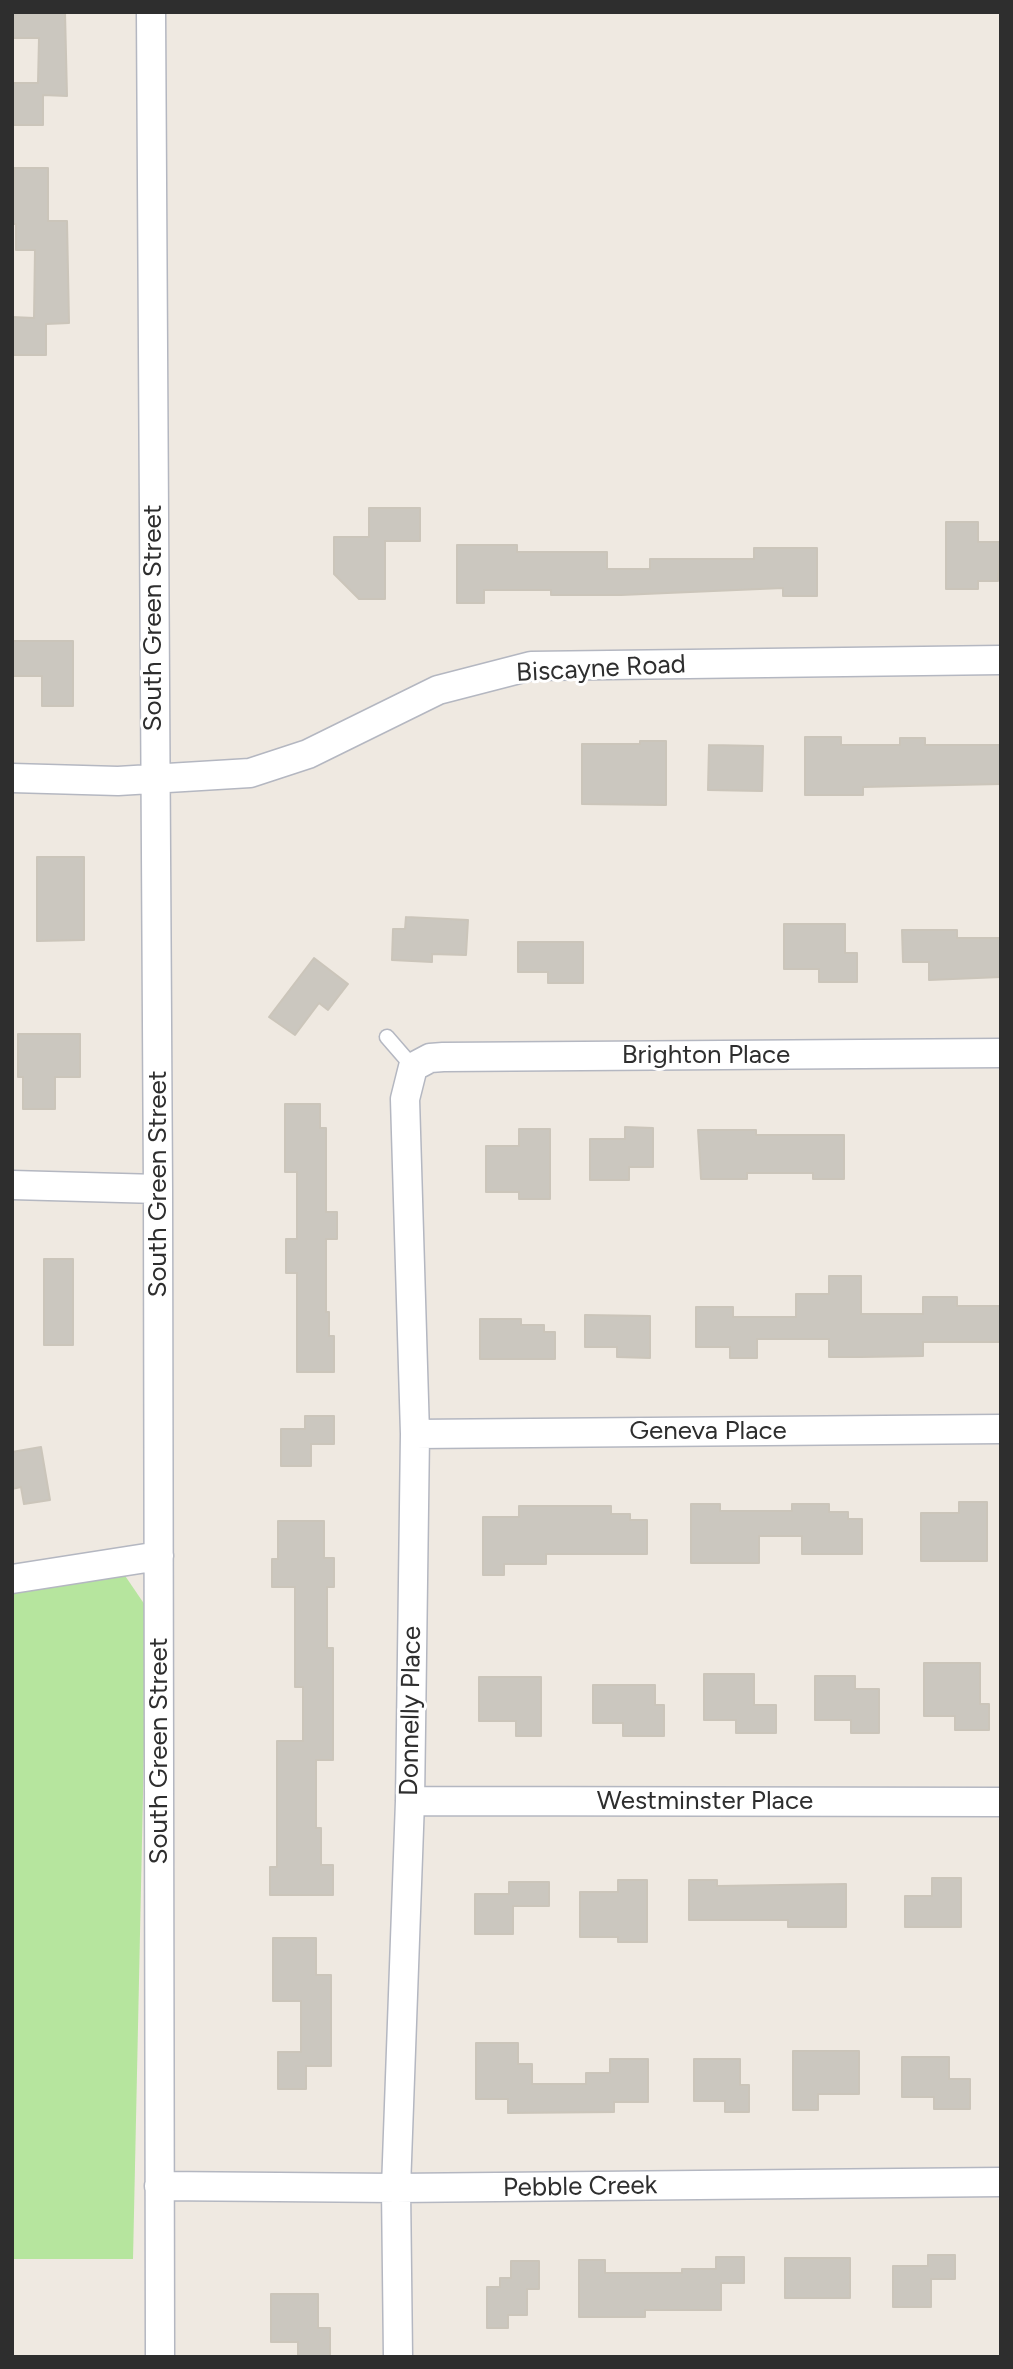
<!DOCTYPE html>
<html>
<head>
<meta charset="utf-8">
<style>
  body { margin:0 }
  #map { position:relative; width:1013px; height:2369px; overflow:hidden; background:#efe9e1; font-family:Figtree,sans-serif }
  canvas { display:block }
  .frame { position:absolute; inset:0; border:14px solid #2e2e2e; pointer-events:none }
</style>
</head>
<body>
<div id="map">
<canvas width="1013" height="2369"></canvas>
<div class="frame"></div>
</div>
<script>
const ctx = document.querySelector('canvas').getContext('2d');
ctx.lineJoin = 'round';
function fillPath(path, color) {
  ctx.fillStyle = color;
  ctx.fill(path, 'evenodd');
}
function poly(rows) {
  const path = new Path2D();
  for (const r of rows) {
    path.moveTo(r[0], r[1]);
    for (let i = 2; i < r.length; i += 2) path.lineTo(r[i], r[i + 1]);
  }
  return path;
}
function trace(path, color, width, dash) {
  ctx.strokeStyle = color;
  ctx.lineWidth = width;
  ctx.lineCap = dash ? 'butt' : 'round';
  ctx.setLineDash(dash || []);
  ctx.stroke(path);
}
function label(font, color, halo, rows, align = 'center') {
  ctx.font = font + ' Figtree,sans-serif';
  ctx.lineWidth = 6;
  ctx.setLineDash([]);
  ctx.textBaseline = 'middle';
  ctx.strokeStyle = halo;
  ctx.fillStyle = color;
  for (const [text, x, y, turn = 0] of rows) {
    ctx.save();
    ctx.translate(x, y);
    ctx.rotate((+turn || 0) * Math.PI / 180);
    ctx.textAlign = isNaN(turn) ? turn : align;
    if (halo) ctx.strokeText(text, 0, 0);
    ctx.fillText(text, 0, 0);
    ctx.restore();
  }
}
fillPath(poly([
  [115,1561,147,1608,133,2259,12,2259,12,1579]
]), '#b6e59e');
const building = poly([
  [12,12,65,12,67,96,43,95,43,125,12,125,12,83,38,83,39,38,12,38,12,12],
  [14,168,48,168,48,221,67,221,69,323,46,324,46,355,12,355,12,317,34,318,35,250,16,250,16,224,12,224,14,168],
  [369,508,420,508,420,541,385,541,385,599,359,599,334,574,334,537,369,537,369,508],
  [946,522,978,522,978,542,1001,542,998,581,978,581,978,589,946,589,946,522],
  [457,545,517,545,517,552,607,552,607,569,650,569,650,559,754,559,754,548,817,548,817,596,783,596,783,588,621,595,551,595,551,590,484,590,484,603,457,603,457,545],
  [12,641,73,641,73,706,42,706,42,676,12,676,12,641],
  [805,737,841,737,841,745,900,745,900,738,925,738,925,745,1001,745,1001,784,863,787,863,795,805,795,805,737],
  [640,741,666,741,666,805,582,804,582,744,640,744,640,741],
  [709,745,763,746,762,791,708,790,709,745],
  [37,857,84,857,84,940,37,941,37,857],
  [406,917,468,920,466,955,432,954,432,962,392,960,393,929,405,929,406,917],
  [784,924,845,924,845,953,857,953,857,982,819,982,819,969,784,969,784,924],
  [902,930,957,930,957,938,1001,938,1001,977,929,980,929,962,903,962,902,930],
  [518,942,583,942,583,983,548,983,548,972,518,972,518,942],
  [314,958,348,984,328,1010,319,1003,295,1035,269,1017,314,958],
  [18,1034,80,1034,80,1077,55,1077,55,1109,23,1109,23,1077,18,1077,18,1034],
  [285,1104,320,1104,320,1128,326,1128,326,1212,337,1212,337,1239,326,1239,326,1312,329,1312,329,1336,334,1336,334,1372,297,1372,297,1273,286,1273,286,1239,297,1239,297,1172,285,1172,285,1104],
  [625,1127,653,1128,653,1167,629,1167,629,1180,590,1180,590,1139,625,1139,625,1127],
  [519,1129,550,1129,550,1199,519,1199,519,1192,486,1192,486,1146,519,1146,519,1129],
  [698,1130,756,1130,756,1135,844,1135,844,1179,813,1179,813,1173,747,1173,747,1179,701,1179,698,1130],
  [44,1259,73,1259,73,1345,44,1345,44,1259],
  [829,1276,861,1276,861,1314,923,1314,923,1297,957,1297,957,1306,1001,1306,1001,1342,923,1342,923,1356,861,1357,829,1357,829,1339,757,1339,757,1358,730,1358,730,1347,696,1347,696,1307,733,1307,733,1317,796,1317,796,1294,829,1294,829,1276],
  [585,1315,650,1316,650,1358,617,1357,617,1347,585,1347,585,1315],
  [480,1319,521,1319,521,1325,544,1325,544,1332,555,1332,555,1359,480,1359,480,1319],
  [305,1416,334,1416,334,1444,311,1444,311,1466,281,1466,281,1429,305,1429,305,1416],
  [41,1447,50,1500,24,1504,21,1487,12,1489,12,1452,41,1447],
  [959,1502,987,1502,987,1561,921,1561,921,1513,959,1513,959,1502],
  [691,1504,720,1504,720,1511,792,1511,792,1504,829,1504,829,1512,848,1512,848,1519,862,1519,862,1554,802,1554,802,1536,759,1536,759,1563,691,1563,691,1504],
  [519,1506,611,1506,611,1514,630,1514,630,1520,647,1520,647,1554,546,1554,546,1564,504,1564,504,1575,483,1575,483,1517,519,1517,519,1506],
  [278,1521,324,1521,324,1558,334,1558,334,1587,327,1587,327,1648,333,1648,333,1760,316,1760,316,1828,321,1828,321,1865,333,1865,333,1895,270,1895,270,1867,277,1867,277,1741,303,1741,303,1687,295,1687,295,1587,272,1587,272,1559,278,1559,278,1521],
  [924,1663,980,1663,980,1704,989,1704,989,1730,955,1730,955,1716,924,1716,924,1663],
  [704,1674,754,1674,754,1705,776,1705,776,1733,736,1733,736,1720,704,1720,704,1674],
  [815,1676,855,1676,855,1689,879,1689,879,1733,851,1733,851,1720,815,1720,815,1676],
  [479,1677,541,1677,541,1736,516,1736,516,1721,479,1721,479,1677],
  [593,1685,655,1685,655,1705,664,1705,664,1736,623,1736,623,1723,593,1723,593,1685],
  [932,1878,961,1878,961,1927,905,1927,905,1896,932,1896,932,1878],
  [618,1880,647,1880,647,1942,618,1942,618,1937,580,1937,580,1892,618,1892,618,1880],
  [689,1880,717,1880,717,1886,846,1884,846,1927,788,1927,788,1920,689,1920,689,1880],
  [509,1882,549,1882,549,1906,513,1906,513,1934,475,1934,475,1894,509,1894,509,1882],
  [273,1938,316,1938,316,1975,331,1975,331,2066,306,2066,306,2089,278,2089,278,2052,301,2052,301,2001,273,2001,273,1938],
  [476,2043,518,2043,518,2064,532,2064,532,2084,586,2084,586,2073,610,2073,610,2059,648,2059,648,2102,614,2102,614,2112,508,2113,508,2099,476,2099,476,2043],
  [793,2051,859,2051,859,2094,818,2094,818,2110,793,2110,793,2051],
  [902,2057,949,2057,949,2079,970,2079,970,2109,934,2109,934,2097,902,2097,902,2057],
  [694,2059,740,2059,740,2085,749,2085,749,2112,725,2112,725,2101,694,2101,694,2059],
  [928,2255,955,2255,955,2279,931,2279,931,2307,893,2307,893,2266,928,2266,928,2255],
  [716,2257,744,2257,744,2283,721,2283,721,2310,645,2310,645,2317,579,2317,579,2260,605,2260,605,2273,682,2273,682,2269,716,2269,716,2257],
  [785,2258,850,2258,850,2298,785,2298,785,2258],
  [511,2261,539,2261,539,2289,527,2289,527,2315,508,2315,508,2328,487,2328,487,2287,500,2287,500,2278,511,2278,511,2261],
  [271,2294,318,2294,318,2328,330,2328,330,2357,298,2357,298,2342,271,2342,271,2294]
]);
fillPath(building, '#cbc7bf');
trace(building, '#cbc5ba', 2);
const service = poly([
  [387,1037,413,1067]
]);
const minor = poly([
  [151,12,158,1189,160,2357],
  [12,778,118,781,250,773,308,754,438,690,531,666,1001,660],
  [12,1185,158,1189],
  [415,1434,1001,1429],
  [12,1579,159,1556],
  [410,1801,1001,1802],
  [159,2186,396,2188,1001,2182],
  [398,2357,396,2188,410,1801,415,1434,405,1099,413,1067,430,1058,443,1057,1001,1053]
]);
trace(service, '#b4b7c1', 17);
trace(minor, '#b4b7c1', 31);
trace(service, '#fff', 14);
trace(minor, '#fff', 28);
label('26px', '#2e2e2e', '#fff', [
  ["South Green Street",153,618,-90],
  ["Biscayne Road",601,669,-3],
  ["Brighton Place",706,1055],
  ["South Green Street",158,1184,-90],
  ["Geneva Place",708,1431],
  ["Donnelly Place",411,1711,-89],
  ["South Green Street",159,1751,-90],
  ["Westminster Place",705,1801],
  ["Pebble Creek",580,2187,-1]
]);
</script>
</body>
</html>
